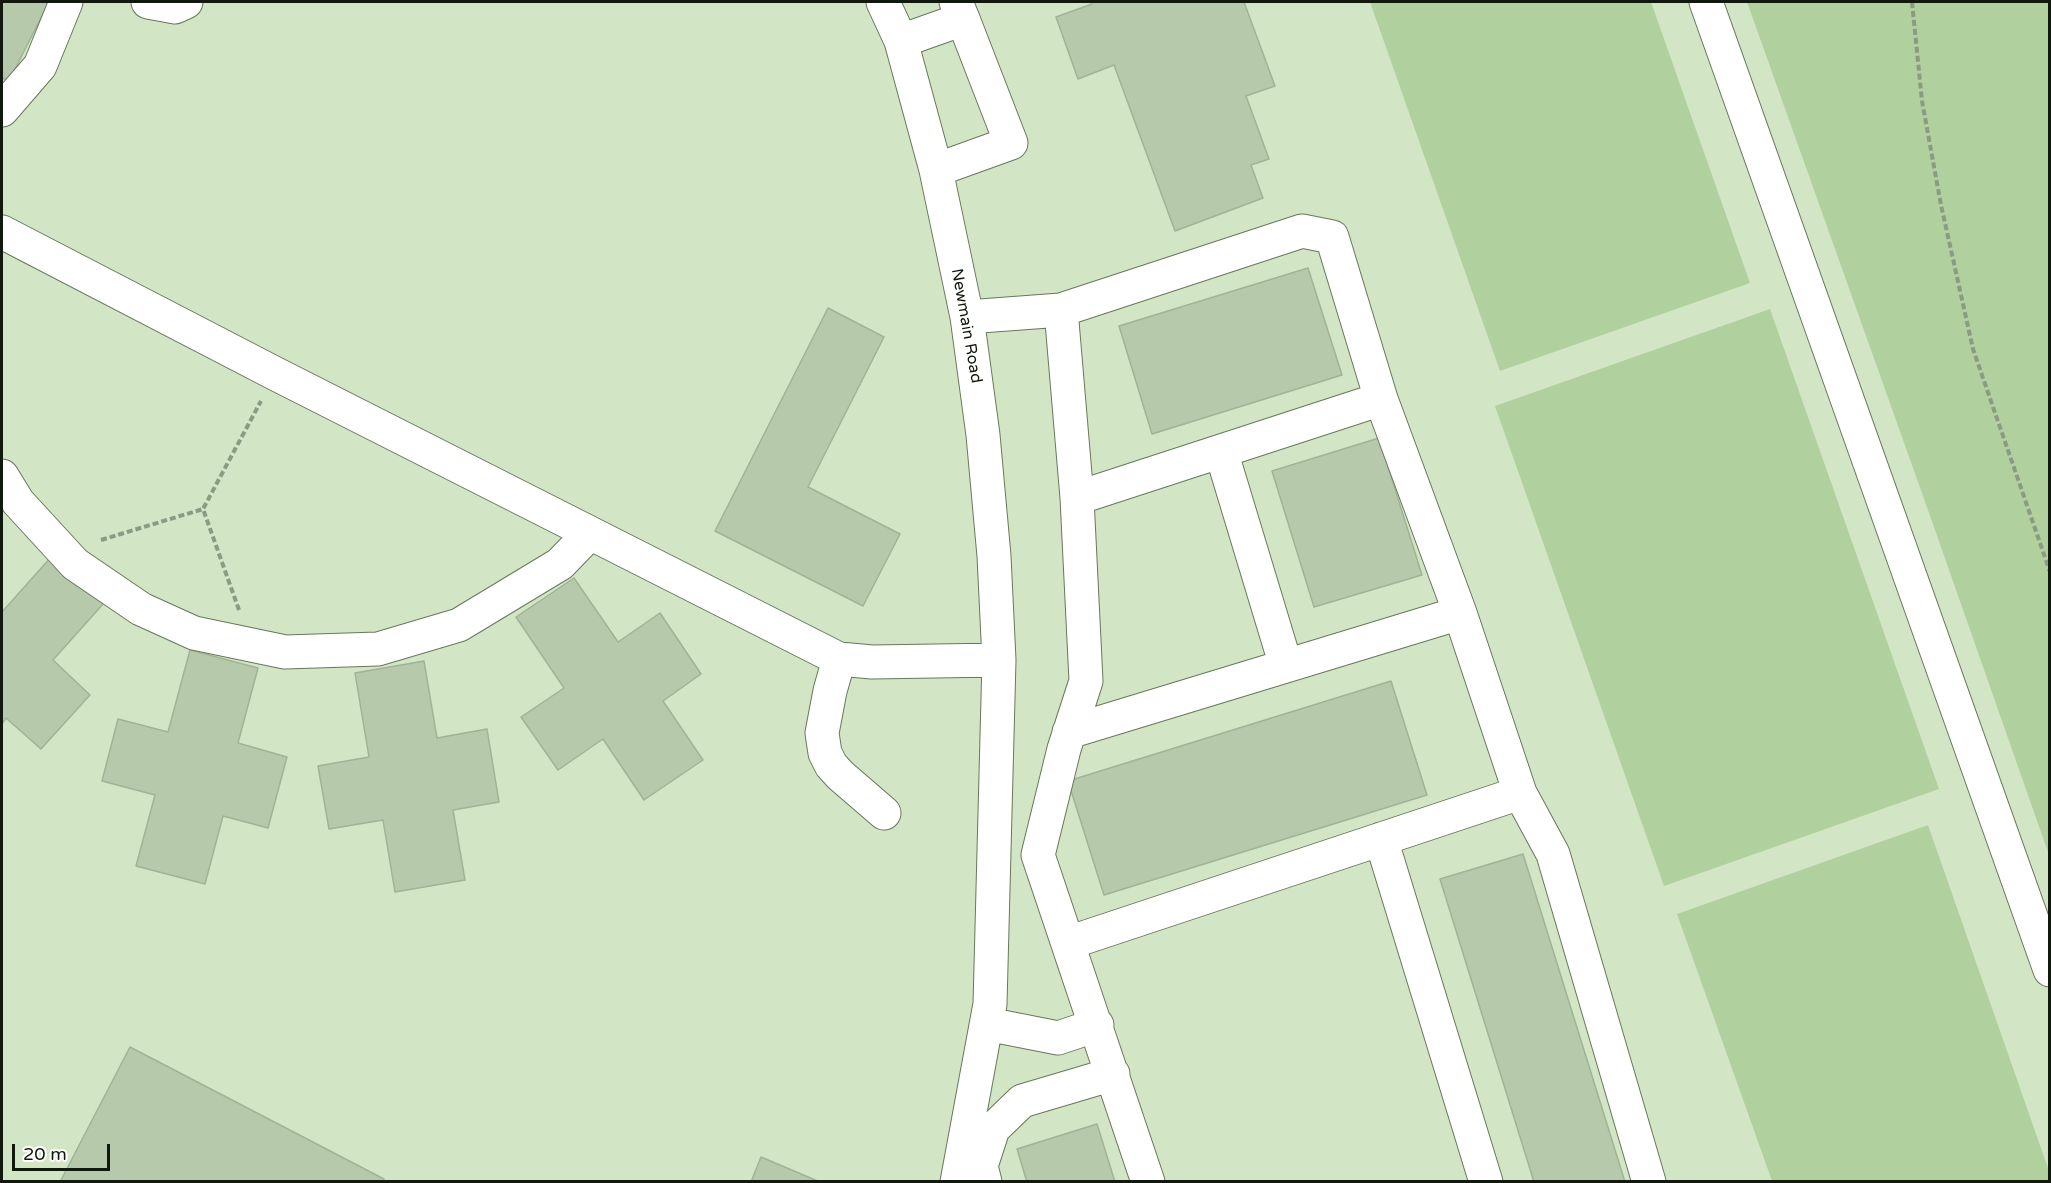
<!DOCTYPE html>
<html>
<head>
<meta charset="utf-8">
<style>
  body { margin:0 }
  #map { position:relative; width:2051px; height:1183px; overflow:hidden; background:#d2e6c6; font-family:"Varela Round",sans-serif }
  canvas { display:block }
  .frame { position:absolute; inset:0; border:3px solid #11180d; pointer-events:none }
  .scale { position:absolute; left:12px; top:1144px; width:98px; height:27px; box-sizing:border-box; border:3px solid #11180d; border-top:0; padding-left:8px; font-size:18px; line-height:21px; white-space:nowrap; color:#11180d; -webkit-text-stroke:4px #fff; paint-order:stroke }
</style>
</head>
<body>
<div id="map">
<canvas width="2051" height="1183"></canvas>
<div class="frame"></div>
<div class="scale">20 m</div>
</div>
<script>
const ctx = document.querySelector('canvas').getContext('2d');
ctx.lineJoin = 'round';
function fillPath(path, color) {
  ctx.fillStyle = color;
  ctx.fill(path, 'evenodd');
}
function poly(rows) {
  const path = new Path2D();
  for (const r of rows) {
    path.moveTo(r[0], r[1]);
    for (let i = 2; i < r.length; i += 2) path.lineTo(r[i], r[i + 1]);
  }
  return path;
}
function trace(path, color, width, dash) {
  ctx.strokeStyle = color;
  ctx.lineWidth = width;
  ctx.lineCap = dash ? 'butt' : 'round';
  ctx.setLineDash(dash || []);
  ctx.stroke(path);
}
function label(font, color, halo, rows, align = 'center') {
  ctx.font = font + ' "Varela Round",sans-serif';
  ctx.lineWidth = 6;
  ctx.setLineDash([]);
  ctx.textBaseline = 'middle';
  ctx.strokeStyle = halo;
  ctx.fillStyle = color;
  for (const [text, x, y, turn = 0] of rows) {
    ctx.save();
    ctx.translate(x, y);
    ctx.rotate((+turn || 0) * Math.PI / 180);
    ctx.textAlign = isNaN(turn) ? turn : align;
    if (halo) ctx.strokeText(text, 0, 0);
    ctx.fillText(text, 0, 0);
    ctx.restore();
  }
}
fillPath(poly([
  [1370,2,1651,2,1750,283,1500,371],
  [1747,2,2049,2,2049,855,1928,510],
  [1770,309,1939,789,1664,886,1495,406],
  [1928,825,2049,1171,2049,1181,1772,1181,1677,914]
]), '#b0d19d');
const building = poly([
  [2,2,49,2,9,81,2,78,2,2],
  [1091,2,1244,2,1275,86,1246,96,1269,159,1251,165,1263,198,1175,231,1114,65,1078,79,1056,17,1092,4,1091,2],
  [1308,268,1342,375,1152,434,1119,326,1308,268],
  [828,308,884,337,808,487,900,534,863,606,715,531,828,308],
  [1379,438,1422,575,1314,607,1272,471,1379,438],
  [52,556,104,603,53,660,90,695,41,749,6,718,2,724,2,612,52,556],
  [574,578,618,642,660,613,701,674,663,701,703,760,644,800,603,739,558,770,521,717,564,688,516,617,574,578],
  [190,650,258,668,238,743,287,757,268,828,223,816,205,884,136,866,155,795,102,781,118,719,168,732,190,650],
  [424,661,437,738,487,729,499,802,453,810,465,880,395,892,383,820,329,829,318,766,369,757,355,673,424,661],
  [1391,681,1427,795,1104,895,1068,781,1391,681],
  [1523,854,1625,1182,1534,1182,1440,879,1523,854],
  [130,1047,384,1179,383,1182,60,1182,130,1047],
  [1097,1124,1115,1182,1027,1182,1017,1149,1097,1124],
  [761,1157,820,1182,751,1182,761,1157]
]);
fillPath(building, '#b6caab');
trace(building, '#a0b395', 1.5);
const minor = poly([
  [148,2,175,7,186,2],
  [883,2,901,41,936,170,967,317,983,435,994,556,999,660,990,1004,957,1182],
  [1706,2,2050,970],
  [901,41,963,19,956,2],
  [2,110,40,66,66,2],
  [936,170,1011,143,963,19],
  [2,232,276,374,839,659,872,662,999,660],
  [967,317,1061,310],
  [1221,451,1286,666],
  [2,476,18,502,75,564,141,609,194,633,285,652,378,649,459,625,560,564,590,533],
  [1077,498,1381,399,1332,237,1302,231,1061,310,1077,498,1086,681,1064,749,1038,855,1148,1182],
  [1460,613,1520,793,1553,854,1649,1182],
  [839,659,830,691,822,733,825,753,831,765,840,775,884,813],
  [1069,732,1460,613,1381,399],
  [1381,839,1486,1182],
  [1068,943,1520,793],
  [987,1024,1058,1038,1097,1025],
  [985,1182,981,1166,993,1129,1022,1101,1113,1074]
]);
trace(minor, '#67785c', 35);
trace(poly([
  [1912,2,1922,101,1941,205,1973,349,2050,572],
  [101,540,203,509],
  [239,610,203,509,261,401]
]), '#8b9a82', 4, [6, 3]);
trace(minor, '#fff', 33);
label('16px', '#11180d', '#fff', [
  ["Newmain Road",966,326,80]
]);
</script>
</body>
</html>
